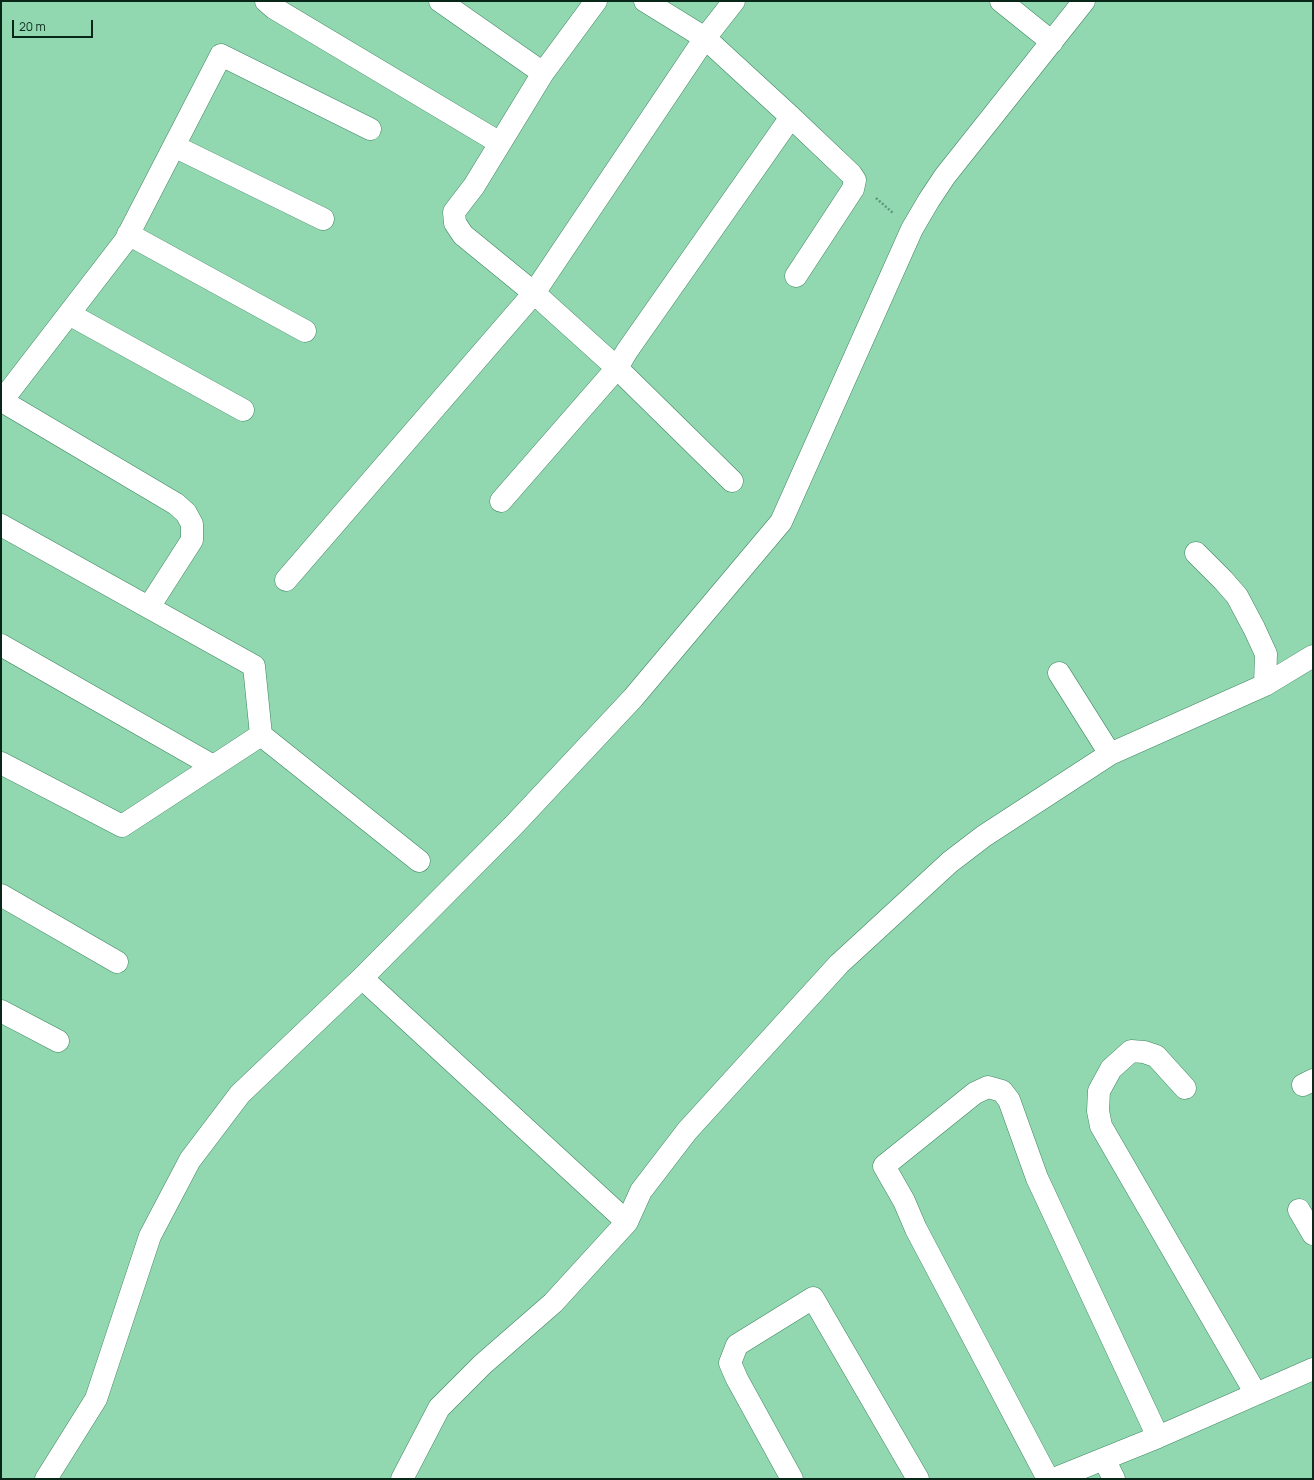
<!DOCTYPE html>
<html>
<head>
<meta charset="utf-8">
<style>
  body { margin:0 }
  #map { position:relative; width:1314px; height:1480px; overflow:hidden; background:#91d8b0; font-family:Manrope,sans-serif }
  canvas { display:block }
  .frame { position:absolute; inset:0; border:2px solid #092718; pointer-events:none }
  .scale { position:absolute; left:12px; top:20px; width:81px; height:18px; box-sizing:border-box; border:2px solid #092718; border-top:0; padding-left:5px; font-size:12px; line-height:14px; white-space:nowrap; color:#092718; -webkit-text-stroke:3px #91d8b0; paint-order:stroke }
</style>
</head>
<body>
<div id="map">
<canvas width="1314" height="1480"></canvas>
<div class="frame"></div>
<div class="scale">20 m</div>
</div>
<script>
const ctx = document.querySelector('canvas').getContext('2d');
ctx.lineJoin = 'round';
function poly(rows) {
  const path = new Path2D();
  for (const r of rows) {
    path.moveTo(r[0], r[1]);
    for (let i = 2; i < r.length; i += 2) path.lineTo(r[i], r[i + 1]);
  }
  return path;
}
function trace(path, color, width, dash) {
  ctx.strokeStyle = color;
  ctx.lineWidth = width;
  ctx.lineCap = dash ? 'butt' : 'round';
  ctx.setLineDash(dash || []);
  ctx.stroke(path);
}
const minor = poly([
  [266,1,274,8,500,143],
  [440,1,543,73],
  [596,1,543,73,474,186,454,212,455,223,463,235,534,293,617,368,732,481],
  [645,1,705,38,791,117,851,174,855,180,853,189,796,276],
  [1001,1,1052,42],
  [174,146,323,219],
  [128,234,305,331],
  [69,314,243,410],
  [2,401,176,504,186,513,192,524,192,540,149,607],
  [1,402,125,241,221,55,370,129],
  [501,501,617,368,627,351,791,117],
  [1,525,254,666,261,735],
  [1196,553,1223,580,1237,596,1254,628,1266,654,1265,685],
  [286,580,534,293,705,38,734,1],
  [1,645,213,766],
  [1059,673,1110,754],
  [1,763,122,826,261,735,419,861],
  [1,895,117,962],
  [1,1011,58,1041],
  [1303,1085,1313,1080],
  [1185,1088,1156,1056,1144,1052,1131,1051,1111,1069,1099,1091,1098,1111,1101,1126,1256,1394],
  [1299,1210,1313,1234],
  [627,1222,362,978,513,826,633,698,781,522,912,229,929,200,945,176,1084,1],
  [1104,1459,1114,1479],
  [46,1479,96,1399,150,1236,190,1160,240,1094,362,978],
  [402,1479,439,1408,483,1364,553,1303,627,1222,641,1191,687,1131,839,964,950,862,984,836,1110,754,1265,685,1313,656],
  [792,1479,737,1379,730,1363,737,1345,813,1298,918,1479],
  [1048,1479,916,1229,904,1201,884,1166,975,1093,988,1087,1002,1091,1009,1100,1037,1178,1158,1437],
  [1054,1479,1158,1437,1313,1369]
]);
trace(minor, '#408662', 23);
trace(poly([
  [876,198,893,213]
]), '#5f9778', 2.5, [2, 2]);
trace(minor, '#fff', 22);
</script>
</body>
</html>
